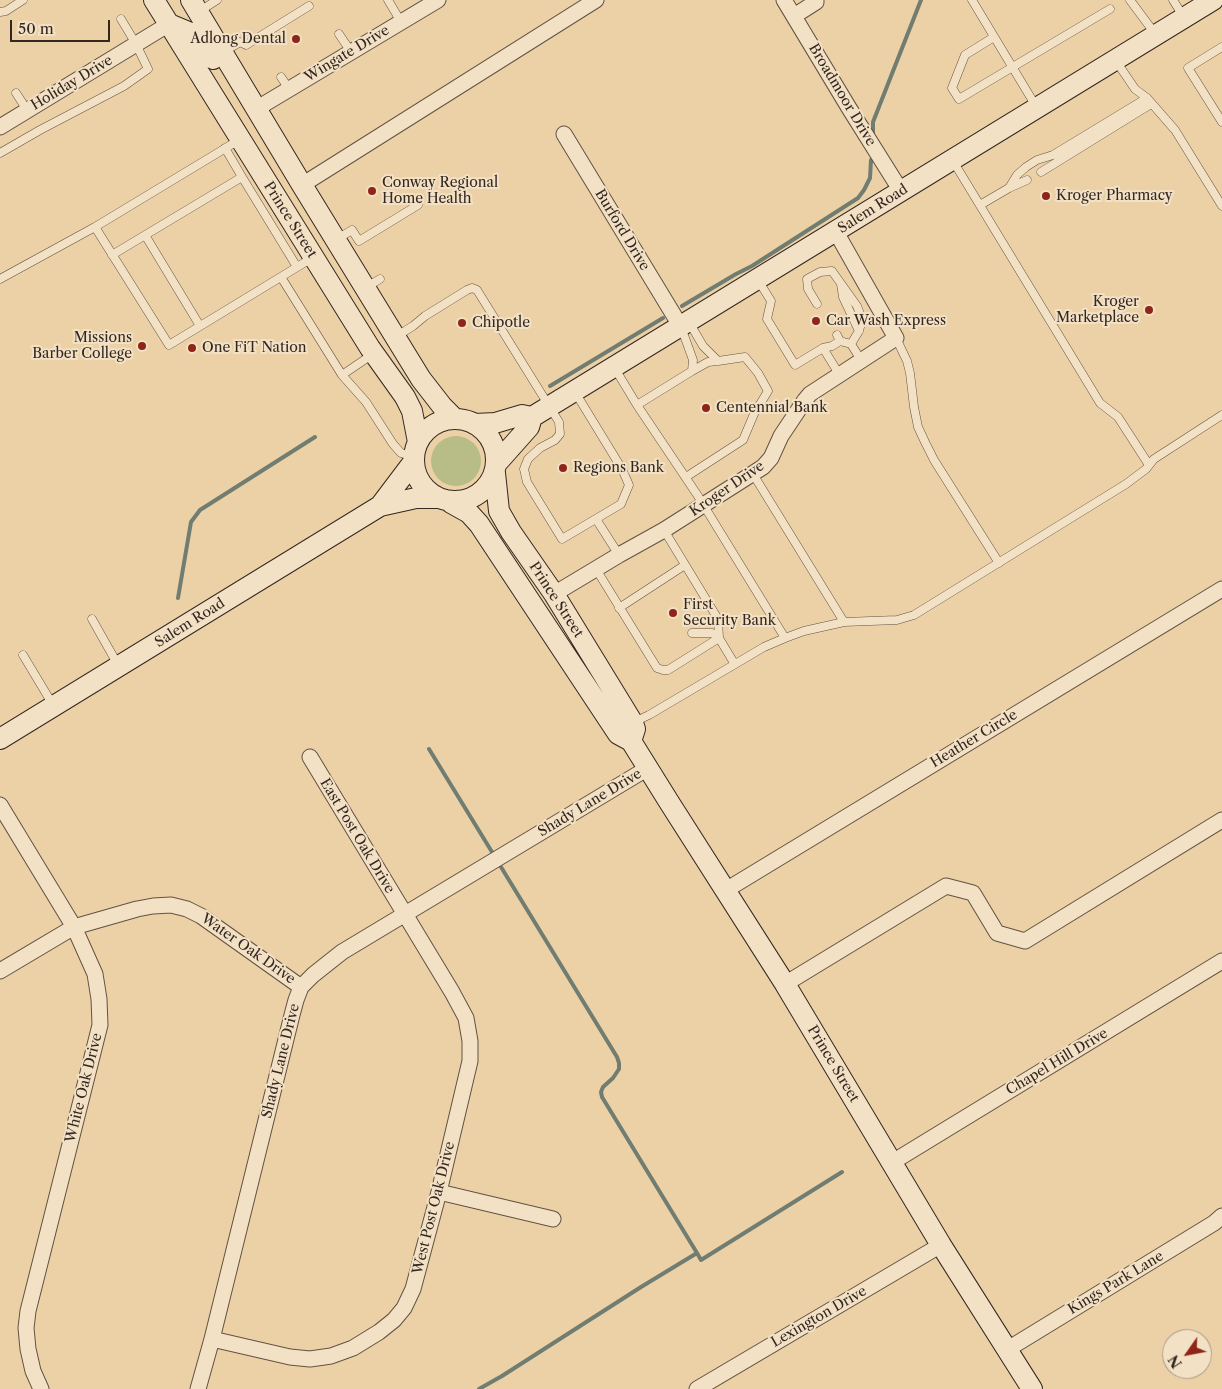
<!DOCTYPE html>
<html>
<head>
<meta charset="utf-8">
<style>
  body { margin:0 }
  #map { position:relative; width:1222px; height:1389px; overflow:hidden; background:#ecd1a7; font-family:"Libre Caslon Text",serif }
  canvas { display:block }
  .north { position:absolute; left:1162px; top:1329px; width:50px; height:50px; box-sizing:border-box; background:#f3e1c6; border:1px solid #a69784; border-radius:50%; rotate:237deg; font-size:14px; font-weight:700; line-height:20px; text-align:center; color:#332720 }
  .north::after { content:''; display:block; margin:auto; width:18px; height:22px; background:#8f2418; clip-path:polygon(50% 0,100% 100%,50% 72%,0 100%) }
  .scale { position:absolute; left:10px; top:20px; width:100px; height:22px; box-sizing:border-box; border:2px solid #332720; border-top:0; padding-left:6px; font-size:15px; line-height:18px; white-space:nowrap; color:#332720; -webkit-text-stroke:4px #f3e1c6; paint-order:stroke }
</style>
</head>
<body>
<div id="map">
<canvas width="1222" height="1389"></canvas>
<div class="north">N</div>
<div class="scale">50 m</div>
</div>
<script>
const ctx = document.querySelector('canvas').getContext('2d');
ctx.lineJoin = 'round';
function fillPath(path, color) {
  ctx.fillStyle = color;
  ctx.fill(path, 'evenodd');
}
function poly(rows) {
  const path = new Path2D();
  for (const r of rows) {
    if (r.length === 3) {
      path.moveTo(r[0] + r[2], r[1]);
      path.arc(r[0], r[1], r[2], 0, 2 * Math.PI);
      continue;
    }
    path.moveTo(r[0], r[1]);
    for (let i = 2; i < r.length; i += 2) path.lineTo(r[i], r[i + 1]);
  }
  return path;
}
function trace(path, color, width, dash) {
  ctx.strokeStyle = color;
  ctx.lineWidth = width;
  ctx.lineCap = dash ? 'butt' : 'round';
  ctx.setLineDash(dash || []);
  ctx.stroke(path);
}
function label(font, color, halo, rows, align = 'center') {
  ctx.font = font + ' "Libre Caslon Text",serif';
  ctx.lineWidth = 4;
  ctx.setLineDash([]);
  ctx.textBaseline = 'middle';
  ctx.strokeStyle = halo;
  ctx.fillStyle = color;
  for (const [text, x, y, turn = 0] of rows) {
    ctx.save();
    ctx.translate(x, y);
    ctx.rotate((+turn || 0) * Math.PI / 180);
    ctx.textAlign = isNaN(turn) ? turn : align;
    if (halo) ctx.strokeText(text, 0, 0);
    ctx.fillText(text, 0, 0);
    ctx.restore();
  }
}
fillPath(poly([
  [456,461,25]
]), '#b8bc87');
trace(poly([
  [873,134,873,122,921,0],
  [682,306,736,274,752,266,858,198,864,190,870,178,871,160],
  [550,386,663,318],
  [178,598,191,522,200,510,315,437],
  [429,749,492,852],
  [501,867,617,1057,619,1063,619,1069,613,1078,603,1087,601,1092,602,1097,697,1253],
  [479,1389,502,1376,641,1287,697,1253,701,1260,842,1172]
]), '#707d70', 4);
const service = poly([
  [388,0,401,22],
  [972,0,1037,108],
  [1130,0,1156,35],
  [1173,0,1183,16],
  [200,11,217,0],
  [0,12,6,11,23,0],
  [339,34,351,52],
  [994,37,965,55,952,88,959,99,1110,9],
  [1222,47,1188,68,1222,122],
  [223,52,240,42,246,45,309,6],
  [1116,61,1135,89,1147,98,1175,130,1222,206],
  [281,77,289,89],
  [16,93,27,110],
  [239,140,95,227,169,345,312,258],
  [0,153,40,130,124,86,148,69,136,44,121,19],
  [953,161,1100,403,1118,417,1149,465],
  [1041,172,1151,104],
  [242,177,297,267],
  [1009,188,1017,175,1026,167,1037,160,1053,155,1147,98],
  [980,205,1009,188,1027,180],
  [145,235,200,326],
  [337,239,352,230,359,241,418,205],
  [112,255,242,177,225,148],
  [281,277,342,375,373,354],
  [0,279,95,227],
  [758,280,771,301,767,319,795,365,823,348,839,374],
  [841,284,843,297,859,331],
  [365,288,380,279],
  [817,304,808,289,807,279,820,272,832,271,857,306,862,319,859,331,851,344],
  [689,322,703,346,718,361],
  [837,335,840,341,851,344,861,360],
  [397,336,413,326,425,316,467,290,472,288,477,290,559,422,560,434,555,440,540,448,528,459,524,469,527,482,562,539,621,504,629,485,622,469,575,392],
  [896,338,907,361,910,373,914,407,918,427,925,442,934,460,999,563],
  [823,348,832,346,840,341],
  [614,367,637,405,698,496,785,638],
  [342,375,366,402,393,444,401,453,414,457],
  [637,405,692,371,693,360,681,327],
  [753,474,844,622],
  [686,477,743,440,754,414,768,391,758,373,745,357,718,361,708,362,692,371],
  [596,519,619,555],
  [664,530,718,619,719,638],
  [596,569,657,668,663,670,668,670,719,638],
  [619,608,685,565],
  [92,619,118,665],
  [692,633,712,633,719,638,734,663],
  [23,655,53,705],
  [634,722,649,715,764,647,785,638,804,631,844,622,897,620,914,615,1126,484,1146,469,1154,459,1222,415]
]);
const minor = poly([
  [784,0,849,108,901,191],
  [794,16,816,2,816,0],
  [256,109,438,0],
  [0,127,169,24],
  [564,134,681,327],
  [302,185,596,0],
  [554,594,619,555,664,530,763,467,771,458,781,436,805,400,810,394,896,338,836,232],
  [0,805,74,927,95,974,99,999,100,1025,28,1311,26,1328,28,1349,33,1371,41,1389],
  [726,890,1222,589],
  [0,971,74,927,137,909,153,906,171,905,187,909,201,916,301,987],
  [785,984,946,886,973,893,997,933,1025,941,1222,820],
  [891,1163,1222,961],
  [439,1192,553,1219],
  [212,1339,290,1357,310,1359,331,1356,353,1348,379,1332,394,1320,404,1308,413,1289,439,1192,470,1061,470,1041,466,1018,452,992,310,757],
  [1008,1349,1214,1223,1222,1216],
  [198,1389,212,1339,292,1015,296,1000,301,987,313,975,342,952,648,768],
  [697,1389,941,1245]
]);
const secondary = poly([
  [154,0,370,348,405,397,412,411,418,442],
  [191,0,302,185,421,379,442,406,455,419],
  [169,24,193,34,199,38,213,59],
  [455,460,41],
  [475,424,495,423,522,415,532,417],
  [497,463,529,427,532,417,1213,0],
  [495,473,499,511,511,532,554,594,633,723,635,729,631,741],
  [451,503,469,513,479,524,618,734,631,741,669,802,785,984,941,1245,1032,1389],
  [380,506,416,498,438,498],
  [0,739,380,506,414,461]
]);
trace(service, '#615242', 9);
trace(minor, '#615242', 17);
trace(secondary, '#332720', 22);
trace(service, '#f3e1c6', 8);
trace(minor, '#f3e1c6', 15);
trace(secondary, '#f3e1c6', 20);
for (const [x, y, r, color] of [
  [296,39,5,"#8f2418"],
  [372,191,5,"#8f2418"],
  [1046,196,5,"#8f2418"],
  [1149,310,5,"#8f2418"],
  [816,321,5,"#8f2418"],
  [462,323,5,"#8f2418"],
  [142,346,5,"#8f2418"],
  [192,348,5,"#8f2418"],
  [706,408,5,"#8f2418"],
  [563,468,5,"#8f2418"],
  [673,613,5,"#8f2418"]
]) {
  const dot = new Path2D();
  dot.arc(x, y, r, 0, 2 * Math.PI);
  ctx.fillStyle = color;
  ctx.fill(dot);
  trace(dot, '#f3e1c6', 2);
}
label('14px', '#332720', '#f3e1c6', [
  ["Adlong Dental",286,39,"right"],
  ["Conway Regional",382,183],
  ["Home Health",382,199],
  ["Kroger Pharmacy",1056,196],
  ["Kroger",1139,302,"right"],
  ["Marketplace",1139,318,"right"],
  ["Car Wash Express",826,321],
  ["Chipotle",472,323],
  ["Missions",132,338,"right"],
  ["Barber College",132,354,"right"],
  ["One FiT Nation",202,348],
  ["Centennial Bank",716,408],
  ["Regions Bank",573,468],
  ["First",683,605],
  ["Security Bank",683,621]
], 'left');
label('14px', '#332720', '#f3e1c6', [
  ["Wingate Drive",347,54,-31],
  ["Holiday Drive",72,83,-31],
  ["Broadmoor Drive",842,95,59],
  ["Salem Road",873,209,-32],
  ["Prince Street",290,220,58],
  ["Burford Drive",622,230,59],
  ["Kroger Drive",727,489,-34],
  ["Prince Street",556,600,57],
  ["Salem Road",190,623,-32],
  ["Heather Circle",974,739,-31],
  ["Shady Lane Drive",590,803,-31],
  ["East Post Oak Drive",357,836,59],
  ["Water Oak Drive",248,949,35],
  ["Shady Lane Drive",281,1061,-76],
  ["Chapel Hill Drive",1057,1062,-31],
  ["Prince Street",833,1064,59],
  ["White Oak Drive",84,1088,-76],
  ["West Post Oak Drive",434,1208,-76],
  ["Kings Park Lane",1116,1283,-31],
  ["Lexington Drive",819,1317,-30]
]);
</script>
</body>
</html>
